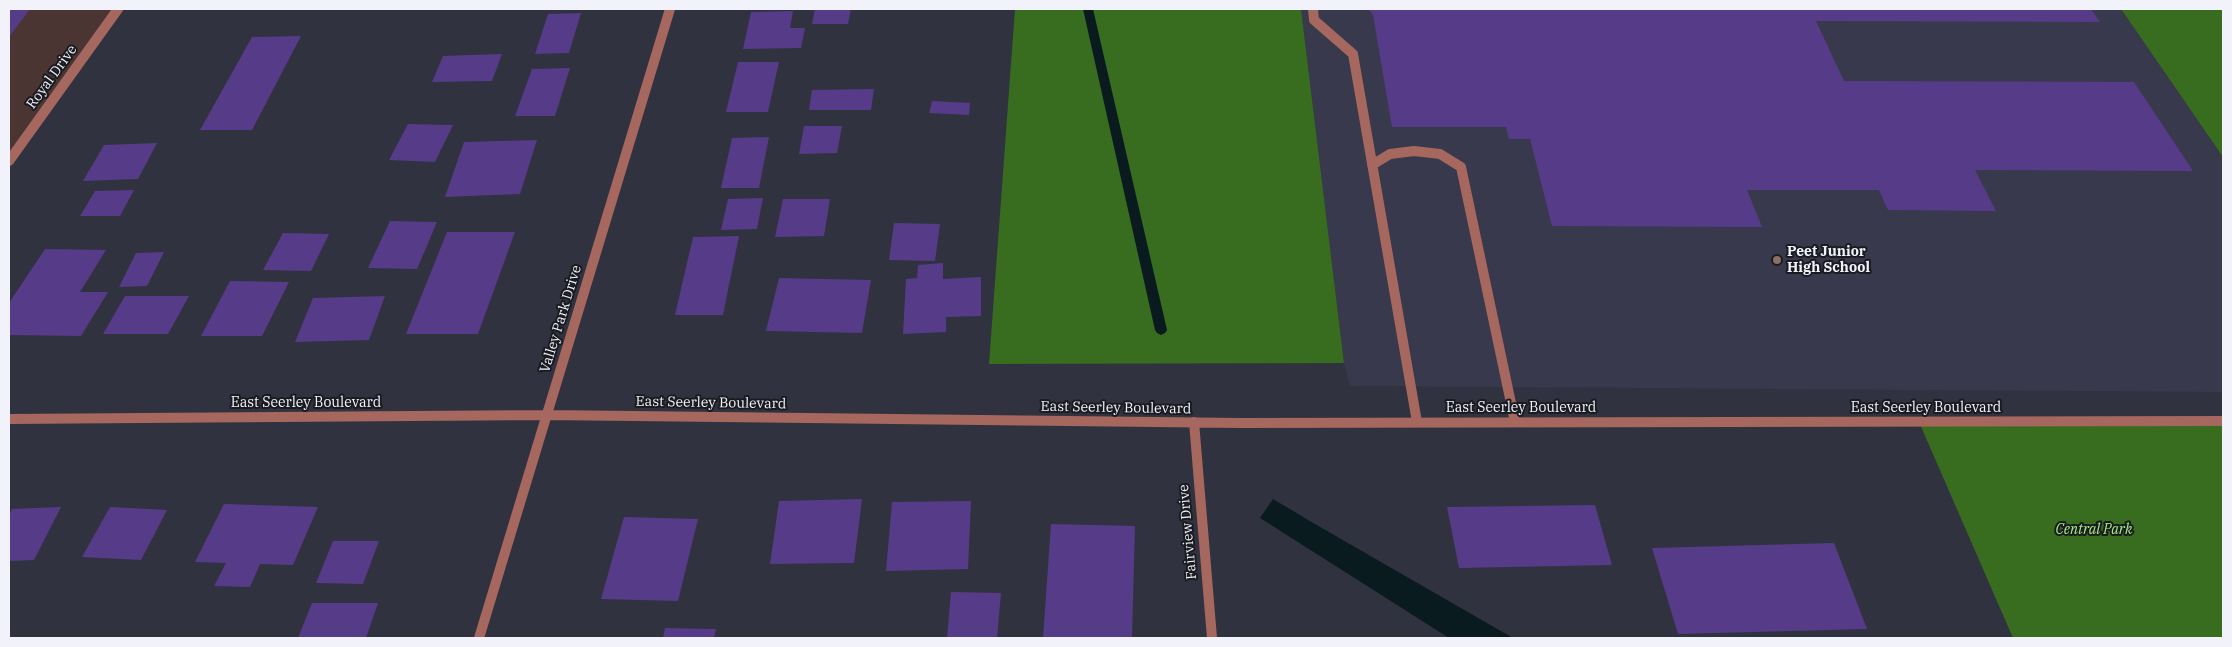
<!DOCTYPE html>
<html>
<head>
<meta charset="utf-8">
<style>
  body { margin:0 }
  #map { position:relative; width:2232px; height:647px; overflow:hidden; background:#31323f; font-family:"IBM Plex Serif",serif }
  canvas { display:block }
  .frame { position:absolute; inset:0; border:10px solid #f2f2fb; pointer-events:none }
</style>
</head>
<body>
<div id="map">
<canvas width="2232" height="647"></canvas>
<div class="frame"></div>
</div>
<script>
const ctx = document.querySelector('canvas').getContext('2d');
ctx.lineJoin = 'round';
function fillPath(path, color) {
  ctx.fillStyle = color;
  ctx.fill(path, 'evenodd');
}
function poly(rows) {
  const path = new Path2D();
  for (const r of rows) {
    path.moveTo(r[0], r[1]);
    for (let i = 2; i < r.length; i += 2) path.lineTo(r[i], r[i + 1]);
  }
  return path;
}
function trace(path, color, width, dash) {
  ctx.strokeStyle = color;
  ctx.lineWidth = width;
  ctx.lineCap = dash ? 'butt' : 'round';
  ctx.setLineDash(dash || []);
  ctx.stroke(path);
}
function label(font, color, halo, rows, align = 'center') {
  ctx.font = font + ' "IBM Plex Serif",serif';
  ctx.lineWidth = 4;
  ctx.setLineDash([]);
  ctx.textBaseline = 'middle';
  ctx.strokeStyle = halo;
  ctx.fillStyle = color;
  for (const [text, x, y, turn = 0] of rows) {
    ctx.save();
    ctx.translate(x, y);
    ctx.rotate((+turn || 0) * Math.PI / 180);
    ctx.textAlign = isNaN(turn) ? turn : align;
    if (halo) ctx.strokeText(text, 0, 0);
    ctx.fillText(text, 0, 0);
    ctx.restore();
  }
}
fillPath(poly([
  [9,9,118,9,9,161]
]), '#4a3533');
fillPath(poly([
  [1301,9,2121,9,2223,157,2223,392,1350,386,1344,363]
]), '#38394c');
fillPath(poly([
  [1015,9,1301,9,1344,363,989,364],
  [2121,9,2223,9,2223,157],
  [2223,421,2223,638,2013,638,1919,422]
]), '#386c1f');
fillPath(poly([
  [1273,499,1315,524,1513,638,1449,638,1260,518]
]), '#0a1b20');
fillPath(poly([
  [1083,9,1093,9,1167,330,1165,333,1161,335,1157,333,1155,330,1083,9]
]), '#0a1b20');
fillPath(poly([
  [9,9,30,9,9,37],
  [815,9,851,9,848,24,812,24],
  [1368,9,2091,9,2100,22,1816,21,1844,81,2134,82,2193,171,1975,170,1996,211,1888,210,1879,190,1747,190,1762,227,1552,226,1530,139,1509,139,1506,127,1392,127,1373,15],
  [793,11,790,28,805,28,801,48,743,49,751,12],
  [581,13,569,53,535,54,548,14],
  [301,36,252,130,200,130,252,37],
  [502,54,492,81,432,82,443,56],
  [738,62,779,62,768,112,726,112],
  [570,68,555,116,515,116,532,69],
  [874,89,871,110,809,110,812,90],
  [932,101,970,103,969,115,929,113],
  [408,124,453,125,435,162,389,160],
  [804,126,842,126,837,153,799,154],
  [769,137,759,188,721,188,732,138],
  [537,140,520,194,445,197,464,142],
  [157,143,138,179,83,181,104,145],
  [134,190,120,216,80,216,95,191],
  [763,198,757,229,721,230,728,199],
  [783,199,830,199,824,236,775,237],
  [390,221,437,222,417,269,368,268],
  [894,223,940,224,935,261,889,260],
  [447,232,515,232,478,334,406,334],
  [283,233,329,234,311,271,263,270],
  [739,236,723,315,675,315,693,237],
  [45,249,106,250,80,292,108,292,81,336,9,335,9,303],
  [164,252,147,286,119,287,136,253],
  [943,263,943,279,981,277,981,316,946,317,946,332,903,334,906,279,917,278,918,265],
  [779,278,871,280,862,333,766,331],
  [230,281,289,282,262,336,201,336],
  [125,296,189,296,168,334,103,334],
  [385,296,369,340,295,342,313,298],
  [862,499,854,563,770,564,779,501],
  [971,501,968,569,886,571,892,502],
  [224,504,318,507,293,565,260,564,250,587,214,586,226,563,195,562],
  [1595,505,1612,565,1459,568,1447,507],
  [61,507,34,560,9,561,9,515,12,509],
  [110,507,167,510,141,560,82,557],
  [624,517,698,519,678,601,601,599],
  [1051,524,1135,526,1132,638,1043,638],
  [333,541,379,541,363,584,316,583],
  [1834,543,1867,629,1678,634,1652,548],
  [951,592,1001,593,997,638,947,638],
  [312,603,378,603,366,638,298,638],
  [665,628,716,629,714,638,663,638]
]), '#563b88');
trace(poly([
  [1313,9,1314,20,1353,54,1417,422],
  [1372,165,1390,154,1414,151,1440,154,1461,167,1515,422]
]), '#a6675f', 10);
trace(poly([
  [9,161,118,9],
  [9,419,546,415,1241,423,2223,421],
  [1194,422,1212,638],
  [479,638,670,9]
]), '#a6675f', 10);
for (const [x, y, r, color] of [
  [1777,260,5,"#8d6e63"]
]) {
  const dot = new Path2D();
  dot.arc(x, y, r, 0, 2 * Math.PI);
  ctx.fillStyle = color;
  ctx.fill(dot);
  trace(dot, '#1a1b20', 2);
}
label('14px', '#f2f2fb', '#1a1b20', [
  ["Royal Drive",52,77,-54],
  ["Valley Park Drive",561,319,-73],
  ["East Seerley Boulevard",306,403],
  ["East Seerley Boulevard",711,403,1],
  ["East Seerley Boulevard",1116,408,1],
  ["East Seerley Boulevard",1521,408],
  ["East Seerley Boulevard",1926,408],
  ["Fairview Drive",1188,532,-95]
]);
label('bold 14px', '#f2f2fb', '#1a1b20', [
  ["Peet Junior",1787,252],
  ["High School",1787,268]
], 'left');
label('italic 14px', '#a4ee86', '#1a1b20', [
  ["Central Park",2094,530]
]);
</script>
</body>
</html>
